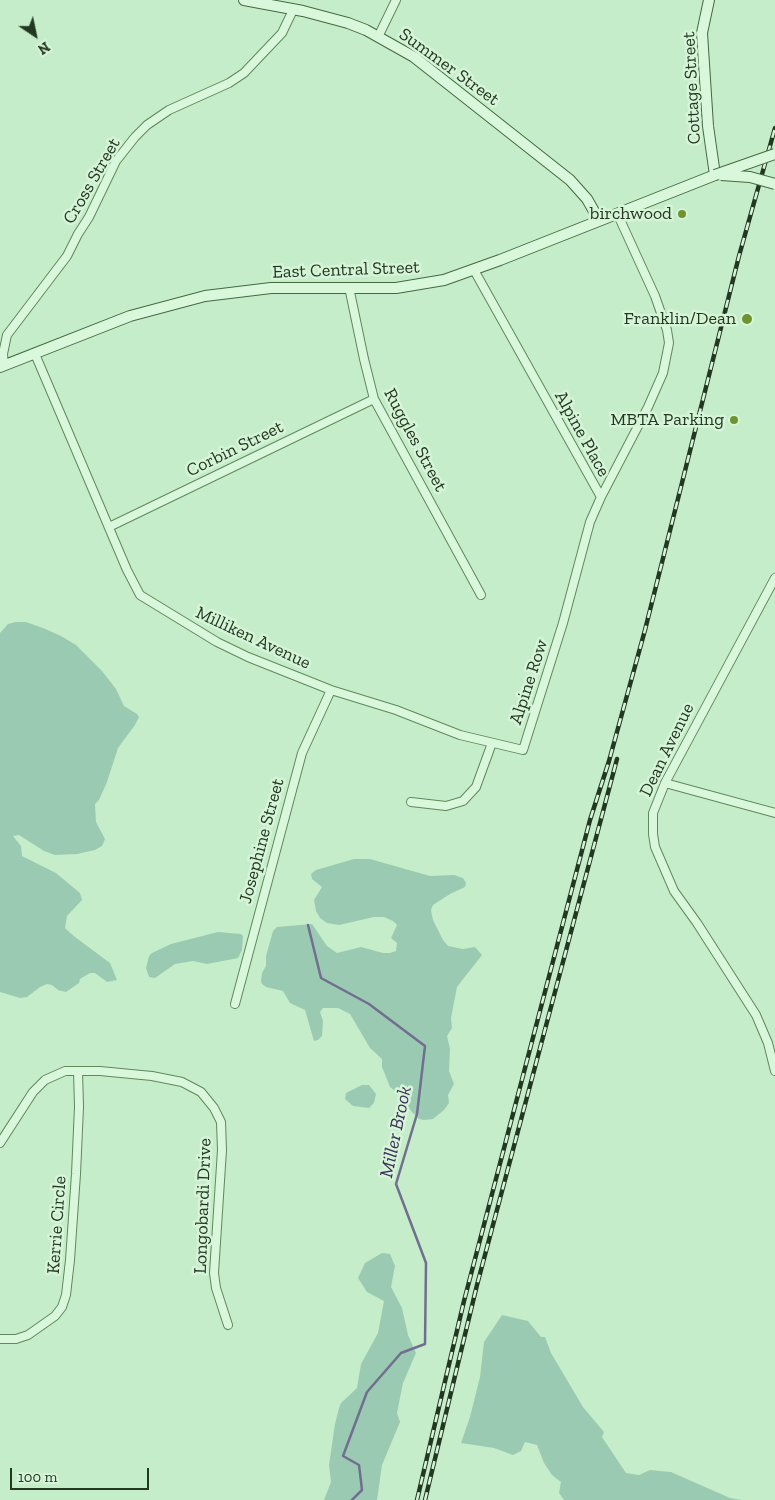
<!DOCTYPE html>
<html>
<head>
<meta charset="utf-8">
<style>
  body { margin:0 }
  #map { position:relative; width:775px; height:1500px; overflow:hidden; background:#c6edc9; font-family:"Zilla Slab",serif }
  canvas { display:block }
  .north { position:absolute; left:10px; top:10px; width:50px; height:50px; -webkit-text-stroke:4px #d5f4d8; paint-order:stroke; rotate:146deg; font-size:14px; font-weight:700; line-height:20px; text-align:center; color:#233820 }
  .north::after { content:''; display:block; margin:auto; width:18px; height:22px; background:#233820; clip-path:polygon(50% 0,100% 100%,50% 72%,0 100%) }
  .scale { position:absolute; left:10px; top:1468px; width:139px; height:22px; box-sizing:border-box; border:2px solid #233820; border-top:0; padding-left:6px; font-size:15px; line-height:18px; white-space:nowrap; color:#233820; -webkit-text-stroke:4px #d5f4d8; paint-order:stroke }
</style>
</head>
<body>
<div id="map">
<canvas width="775" height="1500"></canvas>
<div class="north">N</div>
<div class="scale">100 m</div>
</div>
<script>
const ctx = document.querySelector('canvas').getContext('2d');
ctx.lineJoin = 'round';
function fillPath(path, color) {
  ctx.fillStyle = color;
  ctx.fill(path, 'evenodd');
}
function poly(rows) {
  const path = new Path2D();
  for (const r of rows) {
    path.moveTo(r[0], r[1]);
    for (let i = 2; i < r.length; i += 2) path.lineTo(r[i], r[i + 1]);
  }
  return path;
}
function trace(path, color, width, dash) {
  ctx.strokeStyle = color;
  ctx.lineWidth = width;
  ctx.lineCap = dash ? 'butt' : 'round';
  ctx.setLineDash(dash || []);
  ctx.stroke(path);
}
function label(font, color, halo, rows, align = 'center') {
  ctx.font = font + ' "Zilla Slab",serif';
  ctx.lineWidth = 5;
  ctx.setLineDash([]);
  ctx.textBaseline = 'middle';
  ctx.strokeStyle = halo;
  ctx.fillStyle = color;
  for (const [text, x, y, turn = 0] of rows) {
    ctx.save();
    ctx.translate(x, y);
    ctx.rotate((+turn || 0) * Math.PI / 180);
    ctx.textAlign = isNaN(turn) ? turn : align;
    if (halo) ctx.strokeText(text, 0, 0);
    ctx.fillText(text, 0, 0);
    ctx.restore();
  }
}
fillPath(poly([
  [16,622,26,622,43,628,61,636,76,645,102,671,116,689,124,706,137,714,139,717,135,725,118,748,107,782,99,800,95,804,96,822,105,839,102,846,95,850,77,854,55,855,44,851,19,835,13,836,21,846,22,856,56,873,80,893,82,900,67,916,65,928,75,937,110,963,117,980,107,982,95,973,90,973,80,979,79,983,66,992,58,990,52,985,47,984,40,987,27,997,20,998,0,992,0,633,8,624],
  [354,859,370,859,430,876,454,875,463,878,466,883,465,887,450,894,433,905,431,910,433,920,443,940,448,946,463,949,475,947,482,955,457,987,451,1018,452,1028,447,1036,450,1049,449,1071,454,1084,448,1095,449,1103,444,1110,433,1119,424,1120,419,1119,411,1111,401,1096,390,1087,382,1067,382,1059,370,1048,350,1014,338,1008,323,1008,320,1012,323,1021,322,1036,318,1040,314,1041,305,1010,290,1003,283,991,266,987,262,984,261,981,262,973,266,966,266,956,273,931,277,927,312,924,327,946,337,953,361,947,383,953,390,953,396,951,397,943,391,938,397,925,393,921,384,917,374,917,339,925,327,923,320,918,316,911,314,900,322,887,312,879,311,874,316,870],
  [218,932,241,934,243,936,242,950,238,958,207,964,193,961,175,964,155,978,149,977,146,968,149,956,152,953,171,944],
  [362,1085,369,1085,376,1094,374,1103,369,1108,353,1106,345,1099,346,1093],
  [382,1253,390,1254,395,1266,391,1287,402,1308,408,1335,416,1353,403,1383,397,1413,400,1422,382,1465,377,1500,324,1500,331,1482,329,1465,335,1424,339,1408,341,1403,357,1388,361,1364,378,1333,384,1301,367,1292,358,1278,365,1263],
  [502,1315,528,1321,541,1337,545,1337,551,1353,583,1407,604,1432,602,1437,626,1473,639,1475,650,1470,671,1472,730,1498,742,1500,564,1500,559,1493,561,1482,552,1475,544,1463,537,1445,525,1442,521,1451,513,1455,494,1448,461,1443,470,1417,480,1377,484,1342]
]), '#9acbb2');
trace(poly([
  [308,925,321,978,369,1004,425,1046,417,1114,396,1184,426,1263,425,1344,401,1353,367,1392,343,1456,359,1465,362,1490,352,1500]
]), '#726e8f', 2.5);
const street = poly([
  [378,37,396,0],
  [349,287,364,359,374,399,481,595],
  [35,354,127,570,140,595,217,642,248,657,331,690,396,710,460,735,523,750,563,623,590,522,601,497,474,270],
  [4,365,3,354,7,335,67,256,78,234,89,217,116,161,135,137,147,125,169,110,229,83,244,73,282,33,293,10],
  [601,497,648,407,663,373,669,343,667,330,655,296,617,213],
  [109,527,374,399],
  [775,578,665,783,653,813,653,834,655,847,674,891,697,923,756,1015,768,1043,775,1071],
  [665,783,775,813],
  [411,802,446,806,463,801,476,787,492,743],
  [235,1004,302,753,331,690],
  [0,1143,33,1092,45,1080,65,1071,100,1071,152,1076,182,1082,201,1092,214,1108,221,1122,222,1150,214,1273,216,1288,228,1325],
  [0,1339,16,1339,28,1335,55,1316,62,1307,66,1295,70,1260,76,1174,79,1107,78,1071]
]);
const secondary = poly([
  [244,0,303,11,348,23,366,30,414,57,570,180,587,199,599,220],
  [0,367,130,316,205,296,271,288,396,288,444,280,500,260,715,175,708,126,702,33,709,0]
]);
trace(street, '#61875c', 10);
trace(secondary, '#45693f', 12);
trace(street, '#d9f8db', 8);
trace(secondary, '#d9f8db', 10);
const rail = poly([
  [417,1500,464,1301,590,820,609,761,645,630,739,256,775,128],
  [425,1500,477,1285,617,759]
]);
trace(rail, '#233820', 4.5);
trace(rail, '#d5f4d8', 2.5, [8]);
const secondaryBridge = poly([
  [715,175,775,154],
  [721,175,750,177,775,184]
]);
trace(secondaryBridge, '#45693f', 12, []);
trace(secondaryBridge, '#d9f8db', 10);
for (const [x, y, r, color] of [
  [682,214,5,"#6f942f"],
  [747,319,6,"#6f942f"],
  [734,420,5,"#6f942f"]
]) {
  const dot = new Path2D();
  dot.arc(x, y, r, 0, 2 * Math.PI);
  ctx.fillStyle = color;
  ctx.fill(dot);
  trace(dot, '#d5f4d8', 2);
}
label('18px', '#233820', '#d5f4d8', [
  ["Summer Street",449,67,36],
  ["Cottage Street",692,88,-93],
  ["Cross Street",92,181,-60],
  ["East Central Street",346,270,-2],
  ["Alpine Place",582,434,61],
  ["Ruggles Street",415,440,62],
  ["Corbin Street",235,449,-26],
  ["Milliken Avenue",253,638,25],
  ["Alpine Row",529,682,-72],
  ["Dean Avenue",667,750,-64],
  ["Josephine Street",262,841,-75],
  ["Longobardi Drive",203,1206,-88],
  ["Kerrie Circle",57,1225,-86]
]);
label('18px', '#233820', '#d5f4d8', [
  ["birchwood",672,214],
  ["Franklin/Dean",736,319],
  ["MBTA Parking",724,420]
], 'right');
label('italic 19px', '#3c2f57', '#d5f4d8', [
  ["Miller Brook",396,1132,-78]
]);
</script>
</body>
</html>
